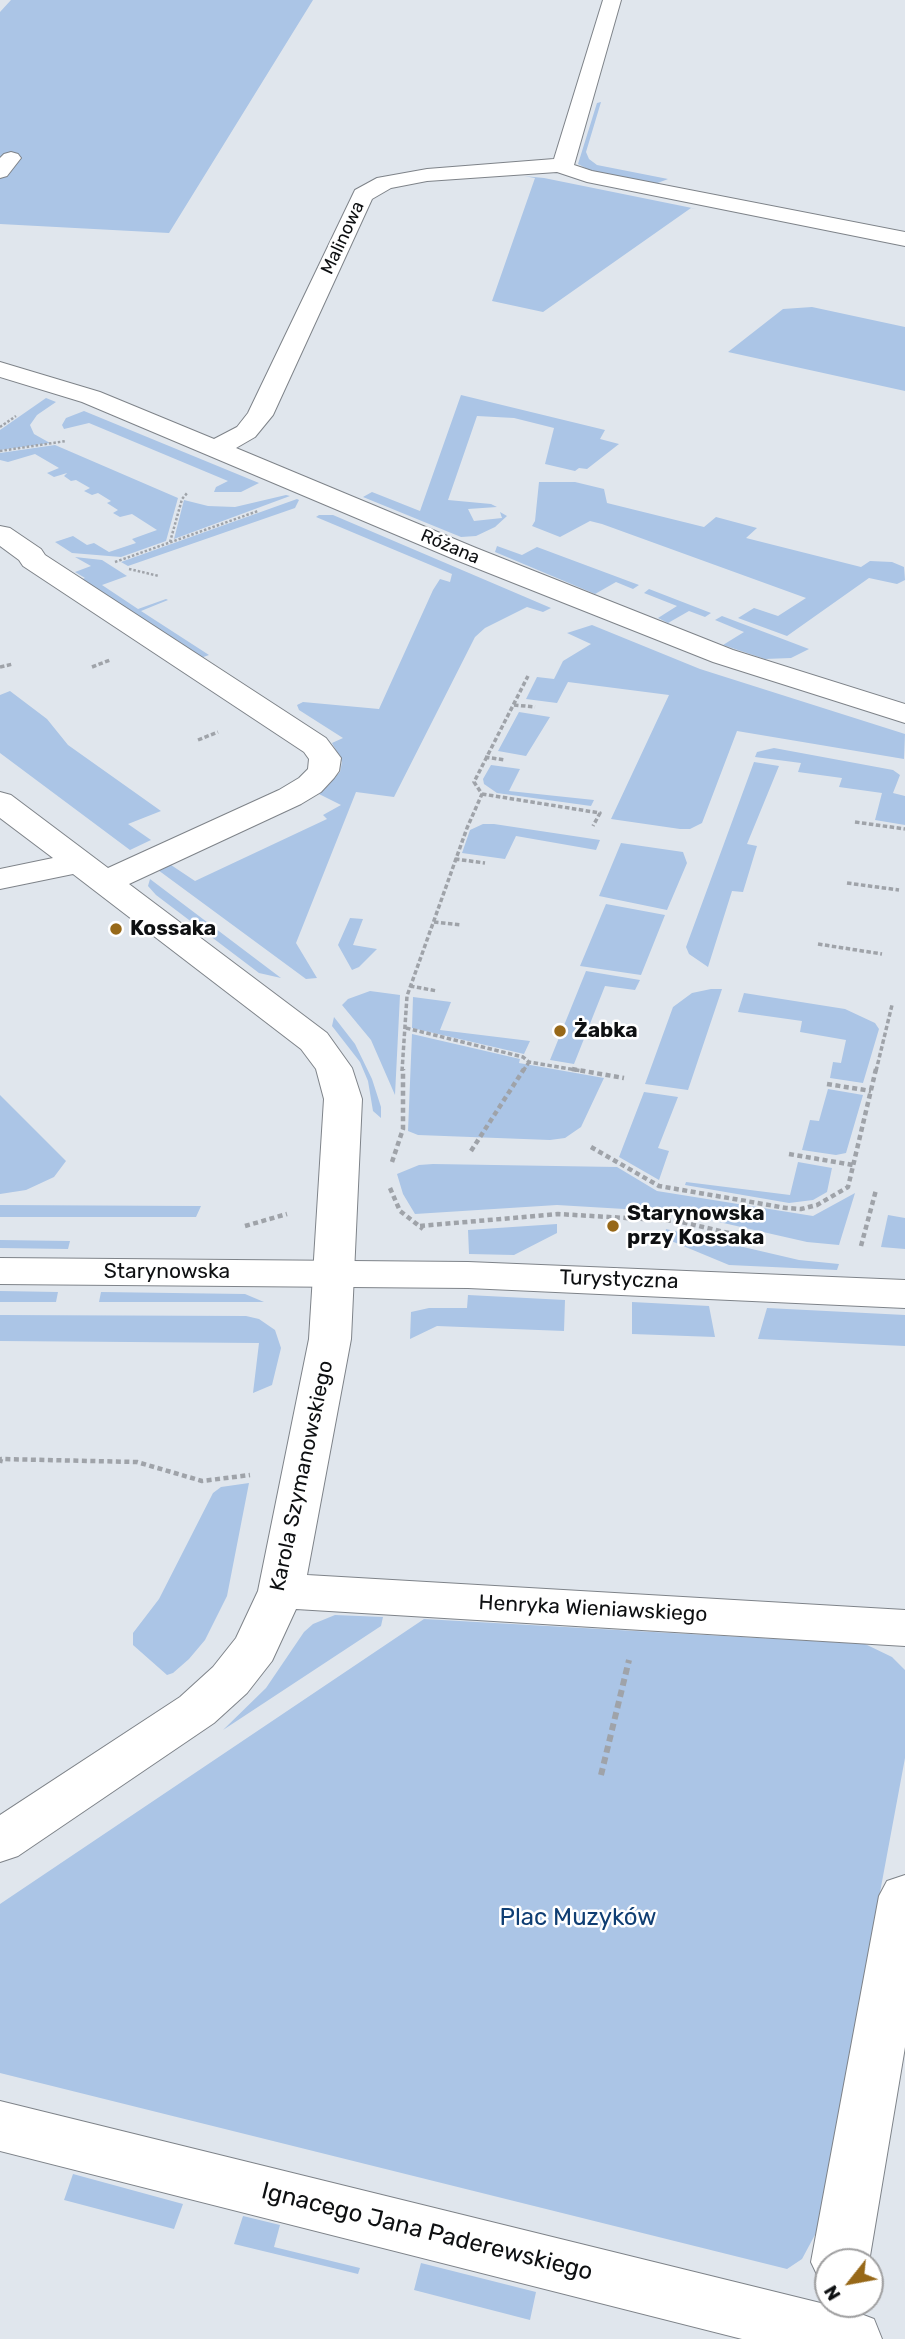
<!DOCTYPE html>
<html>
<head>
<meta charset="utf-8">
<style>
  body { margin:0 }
  #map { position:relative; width:905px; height:2339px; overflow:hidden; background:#e0e6ed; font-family:Rubik,sans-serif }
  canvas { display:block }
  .north { position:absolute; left:814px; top:2248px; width:70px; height:70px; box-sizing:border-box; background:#fff; border:2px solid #9f9fa0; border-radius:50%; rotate:239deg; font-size:19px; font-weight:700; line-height:28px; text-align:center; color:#0e1012 }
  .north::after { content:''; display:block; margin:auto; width:24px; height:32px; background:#976818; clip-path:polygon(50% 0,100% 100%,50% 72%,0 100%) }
</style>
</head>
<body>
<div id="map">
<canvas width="905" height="2339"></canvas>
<div class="north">N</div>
</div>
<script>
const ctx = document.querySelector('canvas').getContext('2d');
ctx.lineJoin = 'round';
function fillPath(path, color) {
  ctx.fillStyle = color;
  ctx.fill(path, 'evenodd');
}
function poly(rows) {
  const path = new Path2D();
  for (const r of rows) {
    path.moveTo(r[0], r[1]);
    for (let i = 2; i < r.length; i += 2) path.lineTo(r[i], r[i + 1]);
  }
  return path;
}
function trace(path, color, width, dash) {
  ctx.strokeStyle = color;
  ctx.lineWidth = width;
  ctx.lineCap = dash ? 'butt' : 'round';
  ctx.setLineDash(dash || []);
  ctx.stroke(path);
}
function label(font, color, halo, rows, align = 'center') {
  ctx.font = font + ' Rubik,sans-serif';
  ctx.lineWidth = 5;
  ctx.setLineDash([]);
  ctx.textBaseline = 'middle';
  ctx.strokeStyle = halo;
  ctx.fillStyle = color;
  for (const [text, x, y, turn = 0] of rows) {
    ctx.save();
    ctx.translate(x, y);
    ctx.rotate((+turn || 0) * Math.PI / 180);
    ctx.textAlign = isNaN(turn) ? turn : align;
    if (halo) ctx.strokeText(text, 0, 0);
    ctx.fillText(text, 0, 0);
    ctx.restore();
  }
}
fillPath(poly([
  [11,0,313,0,169,233,0,224,0,12],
  [601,102,586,152,589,159,597,165,668,179,655,184,591,171,578,164,597,103],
  [524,176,544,178,697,209,691,208,543,312,492,301,535,178],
  [812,307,905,327,905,391,728,352,783,309],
  [461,395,605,430,600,439,619,444,587,469,579,468,575,471,545,464,554,428,514,418,477,416,448,500,491,504,497,507,468,509,474,521,502,518,500,512,507,516,495,527,476,536,461,537,363,497,372,492,420,511],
  [46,398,56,402,37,415,30,425,34,434,50,443,0,450,0,430],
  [84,411,259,483,241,492,214,492,216,487,228,481,89,423,64,429,62,425,66,418],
  [55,445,178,498,166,541,121,557,72,553,55,542,73,536,87,545,94,543,109,552,136,543,132,539,157,530,132,514,120,517,113,513,118,510,107,503,111,501,98,493,92,495,84,491,90,488,76,480,71,481,64,476,67,473,54,477,47,473,59,468,35,454,8,462,0,460,0,453],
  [539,482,575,482,604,489,607,503,704,527,716,517,757,528,746,538,861,567,870,561,892,562,904,567,905,580,897,584,869,578,787,636,738,618,754,608,778,616,806,598,602,524,590,521,560,537,532,526,535,521],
  [286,495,290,496,174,539,184,500,208,506,235,507],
  [297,499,299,500,295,508,128,566,121,562],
  [319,515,333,515,551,608,543,612,527,607,485,628,475,637,394,797,356,792,296,943,317,978,306,979,158,870,171,865,195,881,327,819,323,815,341,805,319,794,340,772,342,762,332,743,343,738,299,710,297,705,303,702,379,709,433,590,440,579,450,582,452,574,316,517],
  [497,546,522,555,537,547,639,585,633,589,616,582,595,594,495,552],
  [75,557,102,560,127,576,102,585,138,609,166,599,168,600,141,611,209,655,198,659,78,581,85,578,75,572,91,566],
  [649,589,711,613,705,617,689,611,668,623,658,618,677,606,644,593],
  [722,616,809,649,791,658,765,659,723,645,744,632,715,620],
  [592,625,700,669,905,734,904,759,737,731,702,823,690,829,680,829,611,819,669,695,568,682,557,703,526,699,537,677,554,679,563,661,591,644,567,633],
  [10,691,47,719,68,745,161,811,128,824,151,840,130,850,0,753,0,695],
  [519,712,550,717,526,756,498,751],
  [774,748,893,770,900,775,893,793,905,796,905,825,875,820,882,793,839,787,842,778,798,772,801,763,755,757,757,752],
  [754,762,779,766,747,844,757,846,743,892,732,891,708,967,689,954,686,947],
  [491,765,520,769,509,791,594,800,591,806,497,793,484,784,483,779],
  [483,824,494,824,600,840,596,850,516,836,505,859,462,853,470,830],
  [621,843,683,852,687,863,667,910,599,896],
  [150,879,281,978,259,973,156,895,148,886],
  [606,904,665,915,641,975,580,966],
  [350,918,363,919,353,945,377,949,359,967,352,970,338,945],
  [586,971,640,980,635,990,605,986,574,1064,550,1060],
  [711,989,722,989,688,1090,645,1084,673,1007,692,993],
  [370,991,400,995,395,1095,371,1040,342,1005,348,999],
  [744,993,845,1009,875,1023,879,1029,863,1083,830,1078,833,1062,841,1063,846,1040,800,1032,802,1021,738,1012],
  [413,997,451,1002,440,1030,530,1041,524,1054,412,1028],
  [334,1017,355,1044,372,1079,381,1107,381,1118,373,1111,368,1081,360,1062,332,1026],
  [412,1034,520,1059,519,1063,604,1078,581,1127,565,1138,550,1140,418,1135,408,1131],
  [828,1089,863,1095,846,1153,836,1155,802,1150,810,1120,819,1121],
  [644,1092,678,1097,658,1148,669,1151,659,1180,619,1157],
  [0,1095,66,1161,54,1177,26,1190,0,1194],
  [798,1162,832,1168,827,1192,813,1200,789,1203,685,1185,686,1182,790,1195],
  [433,1164,617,1167,657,1191,813,1216,855,1193,839,1245,807,1242,675,1212,557,1205,415,1214,403,1194,397,1174,419,1165],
  [0,1205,198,1206,201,1206,196,1217,0,1217],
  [888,1215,905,1218,905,1249,881,1247],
  [557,1224,557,1233,514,1255,469,1254,468,1230],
  [666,1229,799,1260,839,1264,837,1270,729,1265,664,1238],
  [0,1240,70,1241,68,1249,0,1248],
  [0,1291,58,1292,56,1302,0,1302],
  [101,1292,245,1294,264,1302,99,1302],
  [468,1295,565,1300,564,1331,437,1326,410,1339,411,1312,429,1308,467,1308],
  [632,1302,709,1306,715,1337,632,1334],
  [767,1308,905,1315,905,1346,758,1339],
  [0,1315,246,1316,259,1319,275,1330,281,1348,272,1385,253,1393,259,1343,0,1341],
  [249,1483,227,1596,205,1640,189,1659,173,1673,167,1675,133,1645,133,1633,159,1599,213,1493,221,1487],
  [335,1615,383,1617,381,1626,223,1730,266,1688,304,1632,313,1624],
  [424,1619,865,1644,892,1657,905,1670,905,1758,817,2231,802,2259,787,2269,0,2073,0,1904],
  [73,2174,183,2204,174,2229,64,2200],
  [243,2216,280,2225,274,2247,360,2268,358,2274,234,2244],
  [421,2263,536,2292,530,2320,414,2290]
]), '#abc5e6');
const street = poly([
  [603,0,621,0,574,165,592,171,905,232,905,246,587,182,557,172,427,181,391,188,372,199,273,415,255,437,236,448,476,548,733,650,905,704,905,723,713,662,456,560,82,402,0,377,0,362,100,392,214,439,237,427,248,413,355,190,377,178,427,169,554,159,603,0],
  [11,152,18,154,21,158,7,176,0,178,0,158,4,154,11,152],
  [0,526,10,528,41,549,45,555,326,738,341,758,339,771,334,778,321,792,301,804,129,884,327,1033,352,1068,362,1099,351,1339,307,1575,905,1610,905,1646,296,1609,272,1661,247,1693,214,1723,18,1856,0,1862,0,1815,180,1697,213,1667,236,1638,258,1591,309,1339,324,1099,316,1069,301,1049,73,874,0,889,0,869,53,858,0,818,0,792,11,795,108,868,279,790,299,778,308,769,309,759,304,752,23,566,19,560,0,546,0,526],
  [905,1875,905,2047,869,2262,828,2262,828,2284,820,2281,811,2262,879,1896,887,1881,905,1875],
  [0,2101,853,2311,874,2319,882,2339,742,2339,0,2151,0,2101]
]);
const secondary = poly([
  [0,1258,468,1262,905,1280,905,1308,468,1288,0,1284,0,1258]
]);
trace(street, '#7e8389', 2);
trace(secondary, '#7e8389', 2);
trace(poly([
  [0,427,16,416],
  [0,451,66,441],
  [170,542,182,499,188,492],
  [115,562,258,511],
  [129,569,159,576]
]), '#9fa3a9', 2.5, [2.5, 2]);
trace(poly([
  [0,667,13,664],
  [92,667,110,660],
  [514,705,535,707],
  [198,740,218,732],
  [485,757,505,760],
  [482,794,600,813,593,826],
  [855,822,905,829],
  [455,859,485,863],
  [847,883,899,890],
  [434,922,461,925],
  [818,944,882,954],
  [410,986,437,991],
  [406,1028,523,1057,529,1062,582,1071],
  [402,1071,407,996,467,828,482,794,474,782,528,676],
  [523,1071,529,1062],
  [876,1071,892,1005]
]), '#9fa3a9', 3.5, [4.5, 2.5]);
trace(poly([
  [572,1069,624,1078],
  [827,1084,871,1091],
  [591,1147,659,1186,786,1208,801,1209,817,1205,848,1187,876,1069],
  [471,1151,524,1069],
  [789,1154,853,1165],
  [392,1162,403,1129,403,1069],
  [390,1188,400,1211,423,1229],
  [245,1226,287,1214],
  [420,1226,558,1214,677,1221,759,1240],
  [861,1246,876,1190],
  [0,1463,1,1459,137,1462,202,1481,250,1475]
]), '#9fa3a9', 4.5, [5, 3.5]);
trace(poly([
  [601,1775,629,1660]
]), '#9fa3a9', 6, [7, 4.5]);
fillPath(street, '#fff');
fillPath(secondary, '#fff');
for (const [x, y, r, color] of [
  [116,929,7,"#976818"],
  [560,1031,7,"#976818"],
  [613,1226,7,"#976818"]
]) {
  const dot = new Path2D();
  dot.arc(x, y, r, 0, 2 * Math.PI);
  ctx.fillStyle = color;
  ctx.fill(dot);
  trace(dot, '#fff', 2.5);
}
label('18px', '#0e1012', '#fff', [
  ["Malinowa",343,238,-65],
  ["Różana",450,547,23]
]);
label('bold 21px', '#0e1012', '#fff', [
  ["Kossaka",130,929],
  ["Żabka",574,1031],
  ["Starynowska",627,1214],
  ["przy Kossaka",627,1238]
], 'left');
label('21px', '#0e1012', '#fff', [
  ["Starynowska",167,1272],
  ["Turystyczna",619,1280,2],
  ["Karola Szymanowskiego",302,1476,-78],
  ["Henryka Wieniawskiego",593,1609,3]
]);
label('24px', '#0f3e73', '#fff', [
  ["Plac Muzyków",578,1918]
]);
label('24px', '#0e1012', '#fff', [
  ["Ignacego Jana Paderewskiego",427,2232,14]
]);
</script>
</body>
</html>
